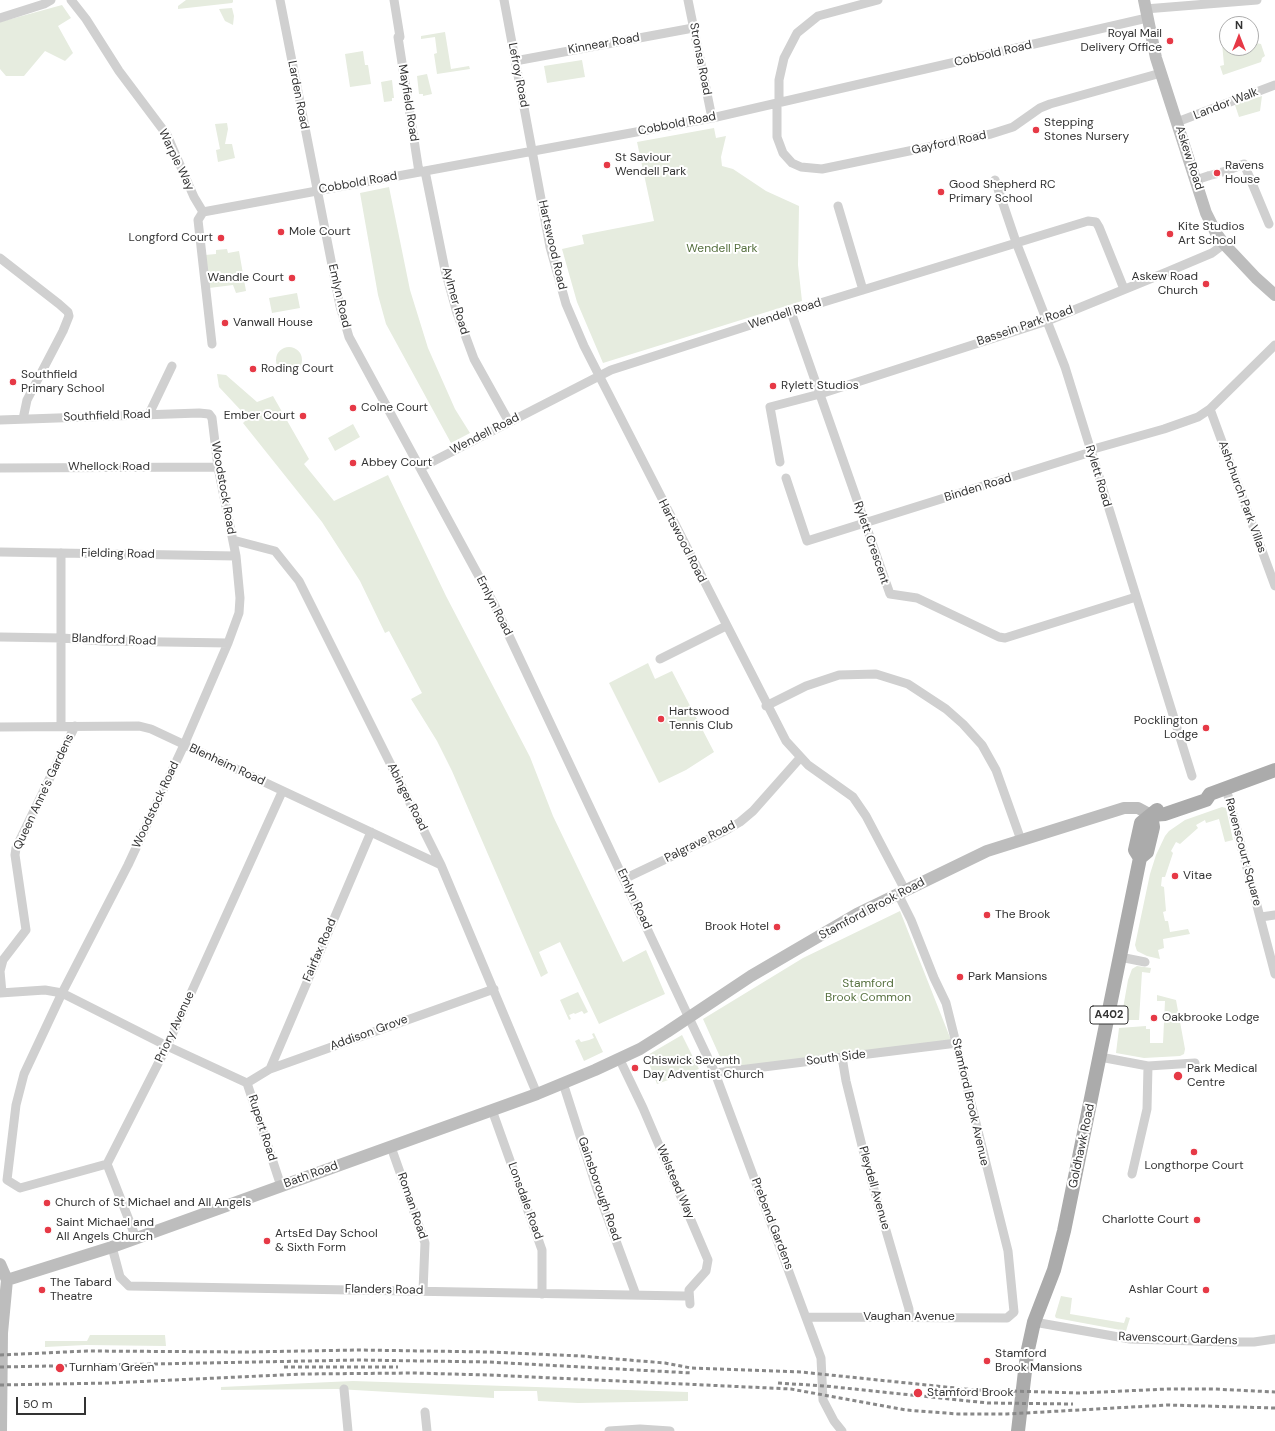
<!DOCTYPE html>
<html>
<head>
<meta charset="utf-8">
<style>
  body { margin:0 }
  #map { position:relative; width:1275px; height:1431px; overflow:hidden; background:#fff; font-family:"DM Sans",sans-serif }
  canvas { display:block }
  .north { position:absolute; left:1219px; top:16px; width:40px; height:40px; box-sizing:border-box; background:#fff; border:1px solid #adadad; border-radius:50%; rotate:0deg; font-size:11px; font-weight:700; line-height:16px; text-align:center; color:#333 }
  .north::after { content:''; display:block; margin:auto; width:14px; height:18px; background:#e63946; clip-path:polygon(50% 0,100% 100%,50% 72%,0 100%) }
  .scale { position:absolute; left:16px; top:1397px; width:70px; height:18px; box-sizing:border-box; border:2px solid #333; border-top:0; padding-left:5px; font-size:12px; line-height:14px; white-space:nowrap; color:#333; -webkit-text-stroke:3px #fff; paint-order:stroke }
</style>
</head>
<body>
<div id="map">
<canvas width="1275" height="1431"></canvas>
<div class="north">N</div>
<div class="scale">50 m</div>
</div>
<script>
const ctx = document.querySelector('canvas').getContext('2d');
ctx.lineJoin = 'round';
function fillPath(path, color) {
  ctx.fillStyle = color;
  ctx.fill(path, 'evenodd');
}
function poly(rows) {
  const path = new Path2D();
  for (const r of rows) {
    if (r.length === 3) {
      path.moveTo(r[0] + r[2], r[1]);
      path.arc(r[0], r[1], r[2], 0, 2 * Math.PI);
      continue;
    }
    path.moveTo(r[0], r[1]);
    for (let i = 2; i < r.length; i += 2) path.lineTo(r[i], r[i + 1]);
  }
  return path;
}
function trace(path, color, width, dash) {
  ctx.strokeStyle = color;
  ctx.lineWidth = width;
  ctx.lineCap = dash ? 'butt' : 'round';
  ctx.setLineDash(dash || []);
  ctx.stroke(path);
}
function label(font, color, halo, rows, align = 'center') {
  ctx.font = font + ' "DM Sans",sans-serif';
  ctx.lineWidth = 4;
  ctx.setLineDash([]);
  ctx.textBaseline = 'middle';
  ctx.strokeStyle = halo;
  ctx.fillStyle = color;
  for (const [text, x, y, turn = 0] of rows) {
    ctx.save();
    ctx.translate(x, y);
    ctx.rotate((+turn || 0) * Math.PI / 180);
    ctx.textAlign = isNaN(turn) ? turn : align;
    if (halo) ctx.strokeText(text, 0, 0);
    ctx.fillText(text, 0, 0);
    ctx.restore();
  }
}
fillPath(poly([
  [186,0,233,0,233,2,232,3,178,9,178,6],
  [62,5,71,18,58,26,73,53,65,61,45,51,24,76,6,76,0,69,0,22],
  [232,8,234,16,233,25,225,21,219,9],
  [445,32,451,69,469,66,470,69,437,74,434,54,437,53,435,37,421,39,421,36],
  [1224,38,1227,39,1227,48,1251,48,1251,42,1261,44,1265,56,1262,58,1261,62,1223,75,1220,66,1224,65,1222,43,1224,42],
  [363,51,365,65,368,65,371,84,350,87,345,54],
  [582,60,585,77,547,83,544,66],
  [427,74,432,94,423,96,423,94,419,94,417,76],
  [392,80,394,98,392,98,392,101,384,102,381,82],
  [1262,96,1260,111,1239,117,1235,105],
  [227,123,228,129,225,144,232,144,235,158,218,162,216,150,220,149,215,124],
  [714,128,716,138,726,136,721,157,722,166,733,169,766,191,799,206,798,265,802,301,603,363,577,302,562,249,584,244,582,235,654,221,637,142],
  [389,187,410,290,428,348,455,409,470,433,451,443,386,324,378,295,360,193],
  [227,249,228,253,239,251,246,291,236,293,233,285,209,288,205,255,216,254,216,250],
  [297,293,300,308,272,313,269,298],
  [289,360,13],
  [217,374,226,375,257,402,273,396,309,459,304,464,334,501,388,475,446,596,530,757,553,816,623,962,646,950,665,994,599,1024,560,942,539,952,548,973,541,977,452,771,437,741,411,699,422,693,389,631,385,633,360,581,322,522,243,423,248,418,219,387],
  [353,424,360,437,335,451,328,438],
  [648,663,655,679,672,671,714,752,686,770,659,783,609,683],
  [1222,807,1226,808,1233,840,1225,842,1219,819,1206,823,1205,820,1196,825,1198,828,1180,844,1176,842,1171,851,1173,853,1165,877,1162,877,1161,886,1164,887,1166,911,1163,912,1165,921,1168,921,1170,932,1188,929,1190,934,1163,939,1164,948,1158,950,1160,959,1147,956,1137,951,1135,945,1150,874,1156,855,1165,836,1169,831,1185,820],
  [900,911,951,1040,725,1068,703,1019,803,958],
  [1137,966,1151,968,1150,973,1142,972,1139,1020,1121,1020,1128,980,1132,969],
  [578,992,588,1012,584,1014,582,1011,575,1014,574,1013,569,1015,571,1019,569,1020,560,1000],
  [1157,995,1176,1000,1185,1049,1184,1054,1180,1056,1144,1058,1116,1053,1119,1028,1146,1026,1146,1029,1150,1029,1150,1043,1163,1043,1165,1001,1157,1001],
  [594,1033,603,1052,584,1061,575,1041,579,1039,581,1042,589,1040,594,1038,592,1034],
  [682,1035,699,1069,657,1084,646,1056],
  [1061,1296,1072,1298,1070,1314,1124,1323,1126,1317,1130,1318,1126,1331,1056,1318,1055,1316],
  [90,1335,165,1335,166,1346,86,1345,45,1347,45,1341,87,1341],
  [353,1381,688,1392,688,1401,578,1403,538,1401,537,1391,494,1391,494,1398,337,1389,221,1390,221,1387]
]), '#e6ecdf');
trace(poly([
  [1208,176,1226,171]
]), '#d6d6d6', 9, [9, 4.5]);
trace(poly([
  [71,0,86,19,119,71,167,135,194,197,203,212],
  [280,0,340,306,349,337,495,606,715,1073,821,1358,823,1400,834,1421,842,1431],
  [394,0,400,37,398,37,419,172],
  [504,0,550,247,566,304,584,346,786,741,808,765,853,797,866,816,905,890],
  [688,0,712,118],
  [1145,9,1257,0],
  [0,18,44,4,51,0],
  [515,61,693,28],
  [777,103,777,137,783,153,792,163,801,167,822,169,991,134,1013,127,1040,108,1050,104,1161,73],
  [779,103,779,80,784,58,797,33,818,16,878,0],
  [1177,122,1275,85],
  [425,171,445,270,457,313,474,359,509,422],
  [1226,171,1244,164,1269,224],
  [995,180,1016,242,1065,367,1192,776],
  [1196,180,1208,176],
  [838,206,863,290],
  [203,212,712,118,1147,18],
  [203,212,198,220,212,344],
  [0,258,59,304,68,312,69,316,63,331,27,400,23,419],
  [791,312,890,594,917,598,999,637,1005,638,1136,597],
  [1210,409,1275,586],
  [149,414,172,366],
  [0,420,199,413,209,414,212,418,218,467,236,556,240,598,239,613,228,643,184,745,128,865,62,993,24,1074,16,1105,7,1180,20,1188,107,1164,167,1046,282,792],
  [1090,450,1164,429,1198,417,1210,409,1275,345],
  [780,462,770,407,820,394,1047,321,1167,272,1212,253,1224,244],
  [0,468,218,467],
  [420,468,611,370,791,312,1088,221,1096,222,1099,227,1124,289],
  [786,478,807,541,1091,452],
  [233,540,275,551,299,581,441,865,537,1094],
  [0,552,236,556],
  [61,553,61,726],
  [0,637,62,638,103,641,228,643],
  [660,659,726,626],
  [766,706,806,686,839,675,876,674,908,684,946,709,963,724,982,745,996,770,1021,840],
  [0,727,139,726,151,729,441,865],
  [1226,788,1275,974],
  [624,879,725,831,740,822,753,811,800,758],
  [1261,917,1275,915],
  [1120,957,1145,962],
  [0,993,45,990,62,993,167,1046,247,1083,281,1186],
  [2,993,0,971,3,960,26,930,15,855,16,848,75,726],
  [842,1057,846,1081,866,1162,909,1309,909,1317],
  [1100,1057,1148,1066,1195,1063],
  [619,1058,643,1108,708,1260,706,1271,689,1290,690,1304],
  [270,1069,371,832],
  [715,1073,957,1043],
  [247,1083,270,1069,494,989],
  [563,1083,598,1192,636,1295],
  [492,1110,542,1250,542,1294],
  [391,1147,425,1243,423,1291],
  [107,1164,136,1238],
  [1132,1174,1147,1109,1148,1066],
  [112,1247,120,1277,129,1286,684,1296],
  [807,1317,1007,1318,1014,1312,1008,1251,946,1003,934,978,911,920,898,894],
  [1034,1322,1130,1339,1229,1342,1254,1342,1275,1339],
  [344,1389,348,1431],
  [425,1412,427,1431],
  [609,1431,640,1429,670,1431]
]), '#d0d0d0', 9);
trace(poly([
  [1144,0,1156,58,1206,213,1216,233,1224,244,1256,278,1275,295],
  [0,1264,7,1280,2,1333,1,1431],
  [7,1280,112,1247,537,1094,595,1070,640,1049,667,1032,751,976,857,914,987,851,1124,808,1138,808,1151,815]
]), '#bdbdbd', 12);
trace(poly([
  [1151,815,1165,814,1206,800,1210,794,1275,770],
  [1140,858,1135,850,1141,823,1157,810],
  [1018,1431,1027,1354,1034,1322,1054,1270,1064,1231,1140,858,1147,852,1153,827,1151,815]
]), '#ababab', 14);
trace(poly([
  [0,1355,87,1351,247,1352,358,1350,490,1352,581,1356,665,1363,691,1368,801,1372,975,1390,1079,1393,1168,1389,1214,1389,1275,1392],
  [0,1367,358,1360,489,1362,692,1373],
  [284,1367,398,1367],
  [778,1383,825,1386,988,1403,1073,1404],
  [0,1385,109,1383,303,1374,414,1373,489,1375,791,1389,906,1410,958,1414,1007,1414,1168,1405,1275,1408]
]), '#888', 3, [4, 3]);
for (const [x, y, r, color] of [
  [1170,41,4,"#e63946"],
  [1036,130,4,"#e63946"],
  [607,165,4,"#e63946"],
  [1217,173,4,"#e63946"],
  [941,192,4,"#e63946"],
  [281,232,4,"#e63946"],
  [1170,234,4,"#e63946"],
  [221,238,4,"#e63946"],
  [292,278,4,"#e63946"],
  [1206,284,4,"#e63946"],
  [225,323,4,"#e63946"],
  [253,369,4,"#e63946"],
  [13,382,4,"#e63946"],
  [773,386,4,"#e63946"],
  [353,408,4,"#e63946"],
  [303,416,4,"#e63946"],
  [353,463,4,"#e63946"],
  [661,719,4,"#e63946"],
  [1206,728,4,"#e63946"],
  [1175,876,4,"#e63946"],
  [987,915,4,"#e63946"],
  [777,927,4,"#e63946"],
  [960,977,4,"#e63946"],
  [1154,1018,4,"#e63946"],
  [635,1068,4,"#e63946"],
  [1178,1076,5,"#e63946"],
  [1194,1152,4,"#e63946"],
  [47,1203,4,"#e63946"],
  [1197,1220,4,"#e63946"],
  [48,1230,4,"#e63946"],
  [267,1241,4,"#e63946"],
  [42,1290,4,"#e63946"],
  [1206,1290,4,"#e63946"],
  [987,1361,4,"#e63946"],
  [60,1368,5,"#e63946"],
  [918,1393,5,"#e63946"]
]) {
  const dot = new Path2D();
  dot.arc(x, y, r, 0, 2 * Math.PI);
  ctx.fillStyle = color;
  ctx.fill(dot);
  trace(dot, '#fff', 1.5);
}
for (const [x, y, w] of [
  [1109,1015,38]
]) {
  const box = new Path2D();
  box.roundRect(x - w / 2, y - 9, w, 18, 3);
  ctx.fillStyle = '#fff';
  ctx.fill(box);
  trace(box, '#333', 1);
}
label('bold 11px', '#333', null, [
  ["A402",1109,1015]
]);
label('12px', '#333', '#fff', [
  ["Royal Mail",1162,34,"right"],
  ["Delivery Office",1162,48,"right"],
  ["Stepping",1044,123],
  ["Stones Nursery",1044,137],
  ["St Saviour",615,158],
  ["Wendell Park",615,172],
  ["Ravens",1225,166],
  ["House",1225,180],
  ["Good Shepherd RC",949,185],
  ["Primary School",949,199],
  ["Kite Studios",1178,227],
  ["Art School",1178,241],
  ["Mole Court",289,232],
  ["Longford Court",213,238,"right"],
  ["Askew Road",1198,277,"right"],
  ["Church",1198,291,"right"],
  ["Wandle Court",284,278,"right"],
  ["Vanwall House",233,323],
  ["Roding Court",261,369],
  ["Southfield",21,375],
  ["Primary School",21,389],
  ["Rylett Studios",781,386],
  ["Colne Court",361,408],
  ["Ember Court",295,416,"right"],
  ["Abbey Court",361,463],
  ["Hartswood",669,712],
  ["Tennis Club",669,726],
  ["Pocklington",1198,721,"right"],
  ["Lodge",1198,735,"right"],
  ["Vitae",1183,876],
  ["The Brook",995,915],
  ["Brook Hotel",769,927,"right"],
  ["Park Mansions",968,977],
  ["Oakbrooke Lodge",1162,1018],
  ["Chiswick Seventh",643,1061],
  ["Day Adventist Church",643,1075],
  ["Park Medical",1187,1069],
  ["Centre",1187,1083],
  ["Longthorpe Court",1194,1166,"center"],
  ["Church of St Michael and All Angels",55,1203],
  ["Charlotte Court",1189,1220,"right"],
  ["Saint Michael and",56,1223],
  ["All Angels Church",56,1237],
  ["ArtsEd Day School",275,1234],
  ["& Sixth Form",275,1248],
  ["The Tabard",50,1283],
  ["Theatre",50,1297],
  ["Ashlar Court",1198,1290,"right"],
  ["Stamford",995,1354],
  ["Brook Mansions",995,1368],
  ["Turnham Green",69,1368],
  ["Stamford Brook",927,1393]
], 'left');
label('12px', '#333', '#fff', [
  ["Kinnear Road",604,44,-10],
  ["Cobbold Road",993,54,-13],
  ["Stronsa Road",700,59,79],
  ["Lefroy Road",518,75,79],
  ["Larden Road",298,95,79],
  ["Mayfield Road",408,103,81],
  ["Landor Walk",1226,104,-21],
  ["Cobbold Road",677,124,-11],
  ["Gayford Road",949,143,-12],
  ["Askew Road",1189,158,72],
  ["Warple Way",176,160,64],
  ["Cobbold Road",358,183,-10],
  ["Hartswood Road",552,245,77],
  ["Emlyn Road",339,296,77],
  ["Aylmer Road",455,301,74],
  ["Wendell Road",785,314,-18],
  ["Bassein Park Road",1025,326,-19],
  ["Southfield Road",107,416,-2],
  ["Wendell Road",485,434,-27],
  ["Whellock Road",109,467],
  ["Rylett Road",1098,476,73],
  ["Woodstock Road",223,488,80],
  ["Binden Road",978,488,-17],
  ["Ashchurch Park Villas",1242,497,70],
  ["Hartswood Road",682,541,63],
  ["Rylett Crescent",871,543,71],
  ["Fielding Road",118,554,1],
  ["Emlyn Road",494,606,63],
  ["Blandford Road",114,640,2],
  ["Blenheim Road",227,765,25],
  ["Queen Anne's Gardens",44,792,-65],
  ["Abinger Road",407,797,63],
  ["Woodstock Road",156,805,-65],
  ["Palgrave Road",700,842,-27],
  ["Ravenscourt Square",1243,852,75],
  ["Emlyn Road",634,899,65],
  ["Stamford Brook Road",872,909,-28],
  ["Fairfax Road",320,950,-67],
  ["Priory Avenue",175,1027,-65],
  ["Addison Grove",369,1033,-20],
  ["South Side",836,1058,-7],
  ["Stamford Brook Avenue",970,1102,77],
  ["Rupert Road",262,1128,72],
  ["Goldhawk Road",1082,1146,-78],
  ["Bath Road",311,1175,-20],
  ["Welstead Way",675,1182,67],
  ["Pleydell Avenue",874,1188,74],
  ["Gainsborough Road",599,1189,71],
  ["Lonsdale Road",525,1201,70],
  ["Roman Road",412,1206,71],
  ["Prebend Gardens",772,1224,69],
  ["Flanders Road",384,1290,1],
  ["Vaughan Avenue",909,1317],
  ["Ravenscourt Gardens",1178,1339,2]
]);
label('12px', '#56703f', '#fff', [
  ["Wendell Park",722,249],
  ["Stamford",868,984],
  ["Brook Common",868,998]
]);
</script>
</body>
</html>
